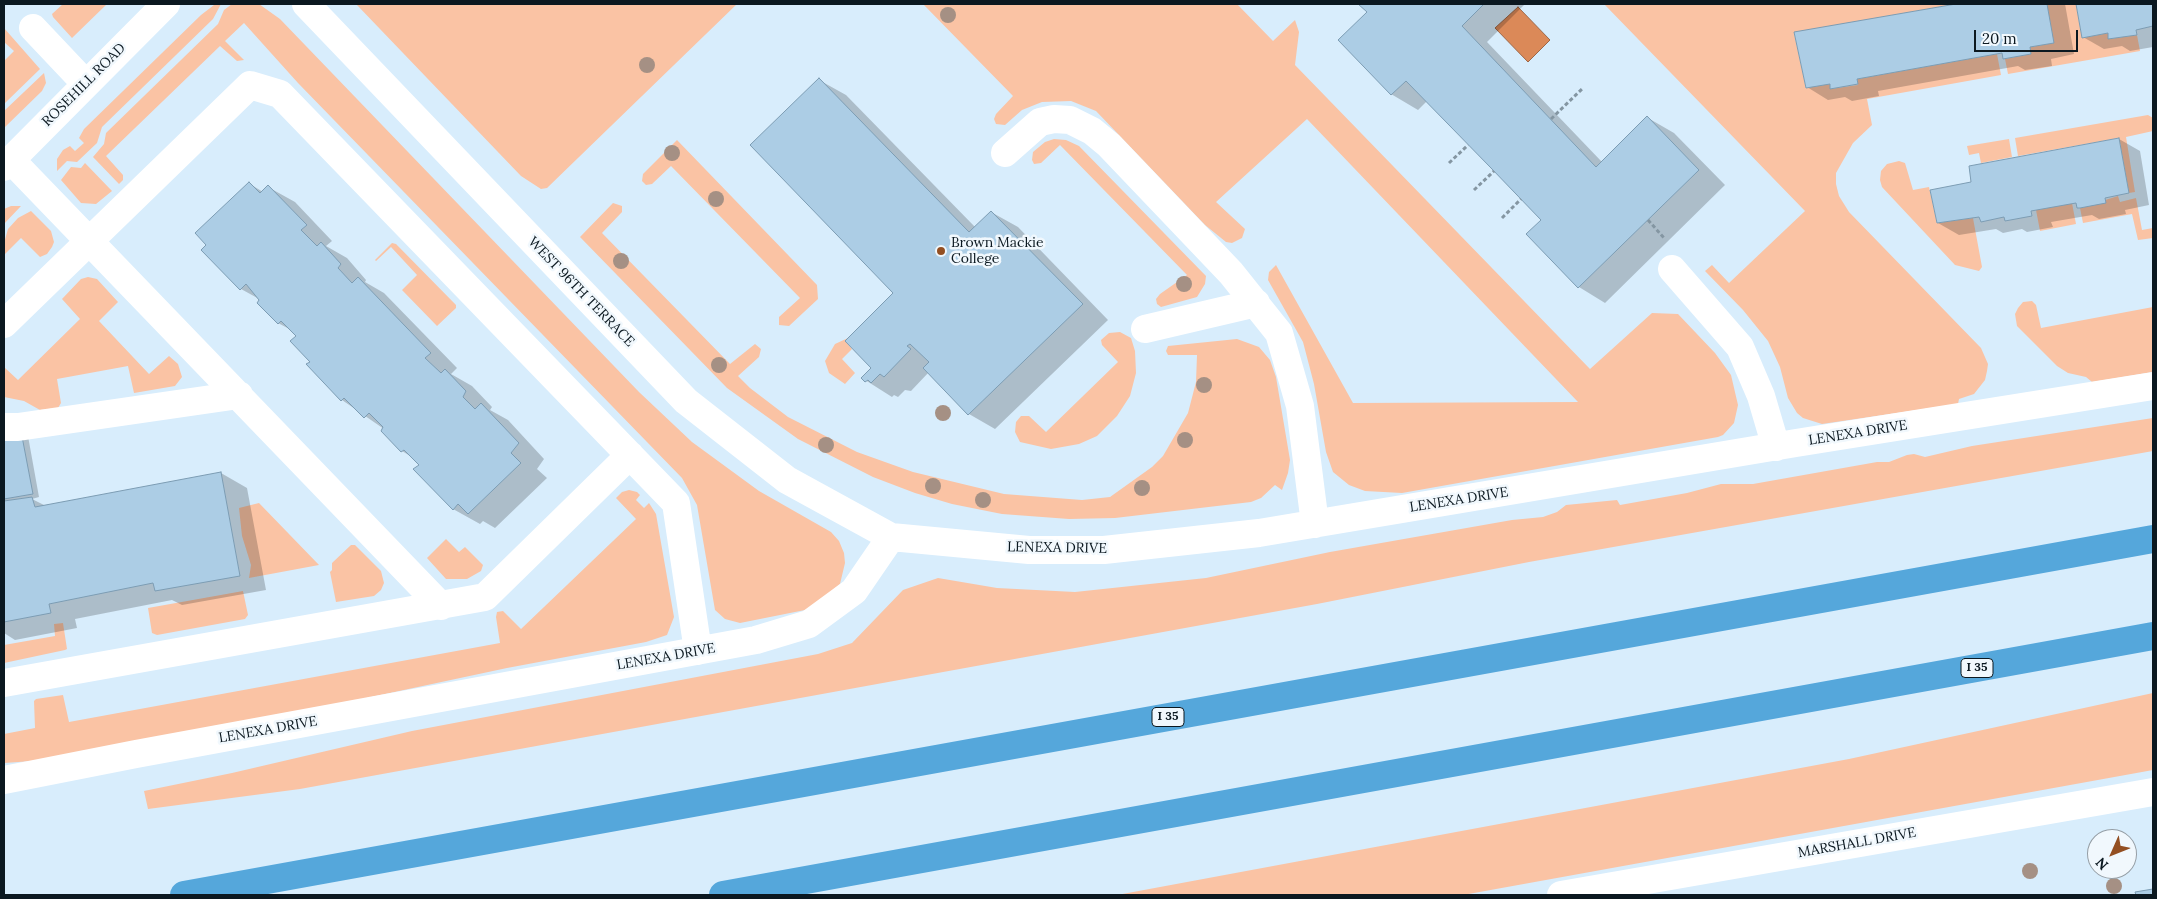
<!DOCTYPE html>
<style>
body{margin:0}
#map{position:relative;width:2157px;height:899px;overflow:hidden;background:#d8edfc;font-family:Lora,serif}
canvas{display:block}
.frame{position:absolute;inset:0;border:5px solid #0b1820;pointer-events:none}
.north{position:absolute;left:2087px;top:829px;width:50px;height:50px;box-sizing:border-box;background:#f1f8fd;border:1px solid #959ea5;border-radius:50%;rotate:226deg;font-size:14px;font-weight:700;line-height:20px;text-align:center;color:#0b1820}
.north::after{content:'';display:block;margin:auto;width:18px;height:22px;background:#934f22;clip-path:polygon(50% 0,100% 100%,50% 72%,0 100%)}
.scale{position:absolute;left:1974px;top:30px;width:104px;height:22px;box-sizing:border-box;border:2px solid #0b1820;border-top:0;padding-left:6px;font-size:15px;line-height:18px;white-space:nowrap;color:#0b1820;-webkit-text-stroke:4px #f1f8fd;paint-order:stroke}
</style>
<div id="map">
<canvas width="2157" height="899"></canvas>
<div class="frame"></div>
<div class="north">N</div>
<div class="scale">20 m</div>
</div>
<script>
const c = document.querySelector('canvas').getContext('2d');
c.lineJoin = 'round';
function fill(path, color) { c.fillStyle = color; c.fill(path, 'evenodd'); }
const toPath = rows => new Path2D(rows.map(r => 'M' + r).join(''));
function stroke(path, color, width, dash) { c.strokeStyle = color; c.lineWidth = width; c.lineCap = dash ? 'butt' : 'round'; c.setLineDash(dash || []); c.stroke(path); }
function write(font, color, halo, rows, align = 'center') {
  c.font = font + ' Lora,serif'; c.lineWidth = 5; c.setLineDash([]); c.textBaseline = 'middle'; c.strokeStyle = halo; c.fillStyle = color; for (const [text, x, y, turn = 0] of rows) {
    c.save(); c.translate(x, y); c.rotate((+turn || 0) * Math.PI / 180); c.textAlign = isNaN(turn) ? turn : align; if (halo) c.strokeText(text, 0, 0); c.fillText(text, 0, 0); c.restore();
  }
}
const green = toPath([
 [63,4,107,4,72,38,53,17,52,14],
 [221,4,213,19,102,127,97,143,77,162,67,161,57,171,57,159,63,150,70,146,75,151,84,143,79,138,84,129,201,15,214,5],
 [232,4,259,4,280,19,639,392,692,442,759,491,831,532,839,541,844,553,845,563,840,584,810,609,740,623,725,619,715,610,697,505,682,478,298,83,244,23,225,41,244,60,237,61,220,46,106,156,123,175,123,180,119,184,93,157,104,144,106,133,218,24,224,10],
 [356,4,737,4,547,188,541,189,521,176],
 [923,4,1237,4,1273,41,1295,20,1299,32,1295,65,1590,369,1652,313,1678,314,1715,353,1731,375,1738,405,1734,423,1723,435,1718,437,1402,493,1365,491,1349,485,1333,472,1326,452,1314,384,1303,342,1268,280,1269,272,1276,265,1353,403,1578,402,1307,119,1216,202,1245,229,1242,238,1232,243,1226,242,1205,225,1096,111,1071,101,1042,102,1022,110,1005,125,996,124,994,119,996,114,1013,96],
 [1604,4,1956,4,1794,33,1806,88,1830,84,1830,89,1858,85,1857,79,1997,54,2001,75,1867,99,1872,125,1853,143,1836,173,1836,184,1839,196,1849,212,1981,348,1988,364,1987,371,1985,380,1974,394,1959,399,1958,404,1822,424,1803,418,1797,413,1788,398,1780,367,1768,341,1743,310,1705,271,1712,265,1729,283,1805,211],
 [2047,4,2076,4,2082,38,2108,33,2108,39,2137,35,2140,51,2008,74,2005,59,2031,54,2030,47,2053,43],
 [4,28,40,69,4,104,4,61,14,51,4,42],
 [44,73,46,83,42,91,4,128,4,111],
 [2148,115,2153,118,2153,131,2126,137,2135,192,2129,193,2119,138,2018,156,2015,138],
 [1054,139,1066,140,1079,146,1206,276,1205,284,1197,297,1161,307,1157,304,1156,299,1160,294,1187,275,1060,145,1041,163,1034,164,1032,160,1033,152,1045,142],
 [2009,139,2012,157,1981,163,1979,153,1969,155,1967,146],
 [677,140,817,285,818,299,789,326,779,325,779,317,800,298,671,166,652,184,646,185,642,181,643,174],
 [1899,161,1905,163,1913,190,1929,187,1937,223,1973,218,1982,267,1979,271,1955,265,1882,187,1880,180,1881,171,1887,164],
 [85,163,112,191,96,204,81,203,61,180,71,167,81,168],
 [2118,196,2120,202,2136,198,2142,230,2153,228,2153,238,2138,240,2132,214,2083,223,2080,208],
 [613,203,622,206,622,212,602,233,730,364,755,344,761,349,759,357,738,376,750,388,788,417,857,452,913,472,1004,494,1082,500,1110,497,1152,467,1163,456,1188,413,1196,382,1197,355,1168,355,1166,351,1168,346,1237,339,1259,347,1270,360,1276,377,1290,460,1288,473,1282,490,1275,485,1261,498,1251,502,1115,518,1069,519,1002,514,952,504,915,493,873,477,798,439,727,388,580,237],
 [2072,203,2076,224,2040,231,2036,210],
 [11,206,21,206,4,224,4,209],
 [31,211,51,231,54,242,52,247,47,254,40,257,21,238,4,255,4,243,8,229,18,218],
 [392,243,396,244,456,305,456,308,437,326,402,290,417,275,391,247,376,261,375,260],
 [88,277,97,279,118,302,99,321,149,374,169,356,178,364,182,377,175,386,134,393,128,366,57,379,61,403,58,408,40,410,24,401,4,397,4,367,18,380,80,319,62,299,81,279],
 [2032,301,2036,305,2041,328,2153,307,2153,372,2092,382,2086,377,2068,373,2057,366,2017,326,2015,314,2018,308,2023,302],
 [1120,332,1131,338,1135,351,1136,373,1130,396,1117,416,1097,436,1079,444,1051,449,1020,442,1015,432,1016,422,1021,416,1029,416,1046,432,1118,362,1102,345,1101,340,1109,333],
 [848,338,845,341,852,349,842,359,855,373,845,384,829,373,825,361,835,344],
 [2153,418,2153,451,1529,562,1317,604,300,789,148,809,144,791,232,773,412,731,818,654,852,643,903,590,938,578,997,588,1075,592,1206,578,1330,552,1512,520,1543,517,1557,512,1566,505,1617,500,1620,505,1687,493,1721,484,1753,484,1877,462,1889,462,1907,455,1914,454,1925,457,1972,446],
 [629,490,637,492,640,495,636,500,644,508,649,503,656,514,674,617,667,635,646,642,507,668,90,757,4,763,4,734,35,728,34,701,36,699,63,695,69,722,500,643,496,617,497,612,503,611,521,629,636,519,616,498,622,492],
 [259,503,319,565,249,578,251,565,242,536,239,508],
 [446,539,459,552,465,547,483,565,481,571,467,579,446,579,427,558],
 [351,545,355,545,381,571,384,583,381,590,374,596,336,602,330,572,332,570,332,563],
 [243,591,248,615,245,619,157,635,152,633,148,608],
 [63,623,67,649,65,650,4,663,4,645,55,636,54,624],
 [2153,693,2153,770,1463,895,1117,895,1849,759]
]);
const water = toPath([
 [1518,7,1550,40,1528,62,1495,28,1518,7]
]);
const shadow = toPath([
 [1360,4,1525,4,1487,42,1602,162,1648,118,1674,133,1725,185,1605,303,1579,287,1528,234,1543,220,1427,101,1418,110,1391,94,1368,13],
 [1963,4,2065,4,2074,54,2051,59,2052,66,2025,70,2018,66,1878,91,1879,96,1852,101,1845,97,1828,100,1807,87,1796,33],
 [2078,4,2153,4,2153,47,2130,51,2122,46,2104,49,2083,37],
 [819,80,846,95,975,227,991,212,1018,227,1108,320,995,429,969,414,929,372,911,391,905,390,898,397,894,395,892,397,862,378,872,368,895,293],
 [2119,139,2140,151,2149,205,2125,210,2126,214,2099,219,2092,215,2051,222,2053,227,2027,232,2022,229,2003,233,1996,229,1959,235,1938,223,1972,183],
 [250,184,263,192,268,187,295,202,332,241,326,246,347,258,366,280,365,282,384,293,457,368,451,374,472,386,492,407,490,410,508,420,544,459,537,469,547,478,495,528,483,521,480,524,453,509,415,459,402,451,382,431,384,429,342,400,312,362,293,331,278,323,261,300,241,289],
 [4,435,28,436,39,497,32,499,46,506,221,473,247,488,266,590,182,605,172,600,75,619,77,628,15,640,4,633]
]);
const building = toPath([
 [1358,4,1484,4,1462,26,1596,167,1647,116,1699,170,1578,288,1526,234,1541,220,1491,168,1406,81,1391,95,1338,40,1367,12,1358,4],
 [1956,4,2047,4,2054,43,2030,47,2031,54,2003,59,2002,53,1857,79,1858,84,1830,89,1830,84,1806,88,1794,32,1956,4],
 [2076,4,2153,4,2153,26,2136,30,2137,35,2108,39,2108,33,2082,38,2076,4],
 [819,78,969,232,991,211,1083,304,968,415,923,368,929,362,910,344,907,346,911,349,884,377,880,374,871,383,868,380,865,382,861,378,871,368,845,341,893,293,750,145,819,78],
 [2119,138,2129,193,2105,198,2106,203,2080,208,2077,208,2076,203,2031,211,2032,216,2005,221,2004,217,1981,222,1979,217,1937,223,1930,190,1971,182,1969,166,2119,138],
 [249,182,260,193,268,185,307,225,301,230,317,246,321,242,341,264,338,268,352,283,358,277,431,353,425,358,441,373,445,369,466,391,463,397,475,409,481,403,519,443,511,453,521,463,468,514,458,504,453,510,413,469,419,465,404,450,401,452,381,431,383,427,369,413,364,418,344,398,341,401,306,364,310,362,290,341,296,336,281,321,278,324,257,303,259,300,246,284,240,290,201,250,206,245,195,233,249,182],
 [21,431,33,494,4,499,4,434,21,431],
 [221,472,240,576,155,591,153,583,49,604,51,613,4,622,4,501,32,497,35,507,221,472],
 [2153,889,2153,895,2136,895,2135,892,2153,889]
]);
const path = toPath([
 [1551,119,1583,88],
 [1449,163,1468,145],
 [1474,190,1494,171],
 [1502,218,1521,199],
 [1648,220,1664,238]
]);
const minor = toPath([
 [306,4,686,401,787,480,891,537,1029,550,1104,550,1259,533,1796,443,2153,386],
 [33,28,85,83],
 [1005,153,1040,122,1054,119,1070,120,1092,131,1109,145,1231,273,1279,333,1300,406,1315,524],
 [11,160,441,606],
 [4,167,166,4],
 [1672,269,1740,347,1761,396,1776,447],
 [4,324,250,85,280,94,676,503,698,651],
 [1145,329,1256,303],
 [4,427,18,427,239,395],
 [4,683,485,597,630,455],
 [4,780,136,754,756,640,809,624,854,591,891,537],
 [1561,895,2153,792]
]);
const highway = toPath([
 [184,895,2153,539],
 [723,895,2153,636]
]);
const trees = [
 [948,15],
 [647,65],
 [672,153],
 [716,199],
 [621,261],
 [1184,284],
 [719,365],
 [1204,385],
 [943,413],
 [1185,440],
 [826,445],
 [933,486],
 [1142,488],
 [983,500],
 [2030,871],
 [2114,886]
];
const markers = [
 [941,251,5,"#934f22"]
];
const shields = [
 [1977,668,32],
 [1168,717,32]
];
const shieldNames = [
 ["I 35",1977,668],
 ["I 35",1168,717]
];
const streetNames = [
 ["ROSEHILL ROAD",84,85,-45],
 ["WEST 96TH TERRACE",581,292,46],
 ["LENEXA DRIVE",1858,433,-9],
 ["LENEXA DRIVE",1459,500,-9],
 ["LENEXA DRIVE",1057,548,1],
 ["LENEXA DRIVE",666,657,-10],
 ["LENEXA DRIVE",268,730,-10],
 ["MARSHALL DRIVE",1857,843,-10]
];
const poiNames = [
 ["Brown Mackie",951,243],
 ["College",951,259]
];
fill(green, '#fac3a4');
fill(water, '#db8958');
stroke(water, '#9d6747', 1);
fill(shadow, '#0003');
fill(building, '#accde5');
stroke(building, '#7c9cb3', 1);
stroke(path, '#8496a2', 3, [4, 2.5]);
stroke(minor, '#fff', 28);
stroke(highway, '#55a7db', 28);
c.fillStyle = '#a59084';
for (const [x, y] of trees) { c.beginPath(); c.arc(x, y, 8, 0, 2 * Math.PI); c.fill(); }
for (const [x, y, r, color] of markers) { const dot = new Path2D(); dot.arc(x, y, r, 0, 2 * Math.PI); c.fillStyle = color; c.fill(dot); stroke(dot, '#f1f8fd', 2); }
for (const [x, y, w] of shields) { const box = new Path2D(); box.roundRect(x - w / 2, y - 9.5, w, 19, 4); c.fillStyle = '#f1f8fd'; c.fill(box); stroke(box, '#0b1820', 1); }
write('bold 12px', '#0b1820', null, shieldNames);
write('14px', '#0b1820', '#f1f8fd', streetNames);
write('14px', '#0b1820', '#f1f8fd', poiNames, 'left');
</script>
